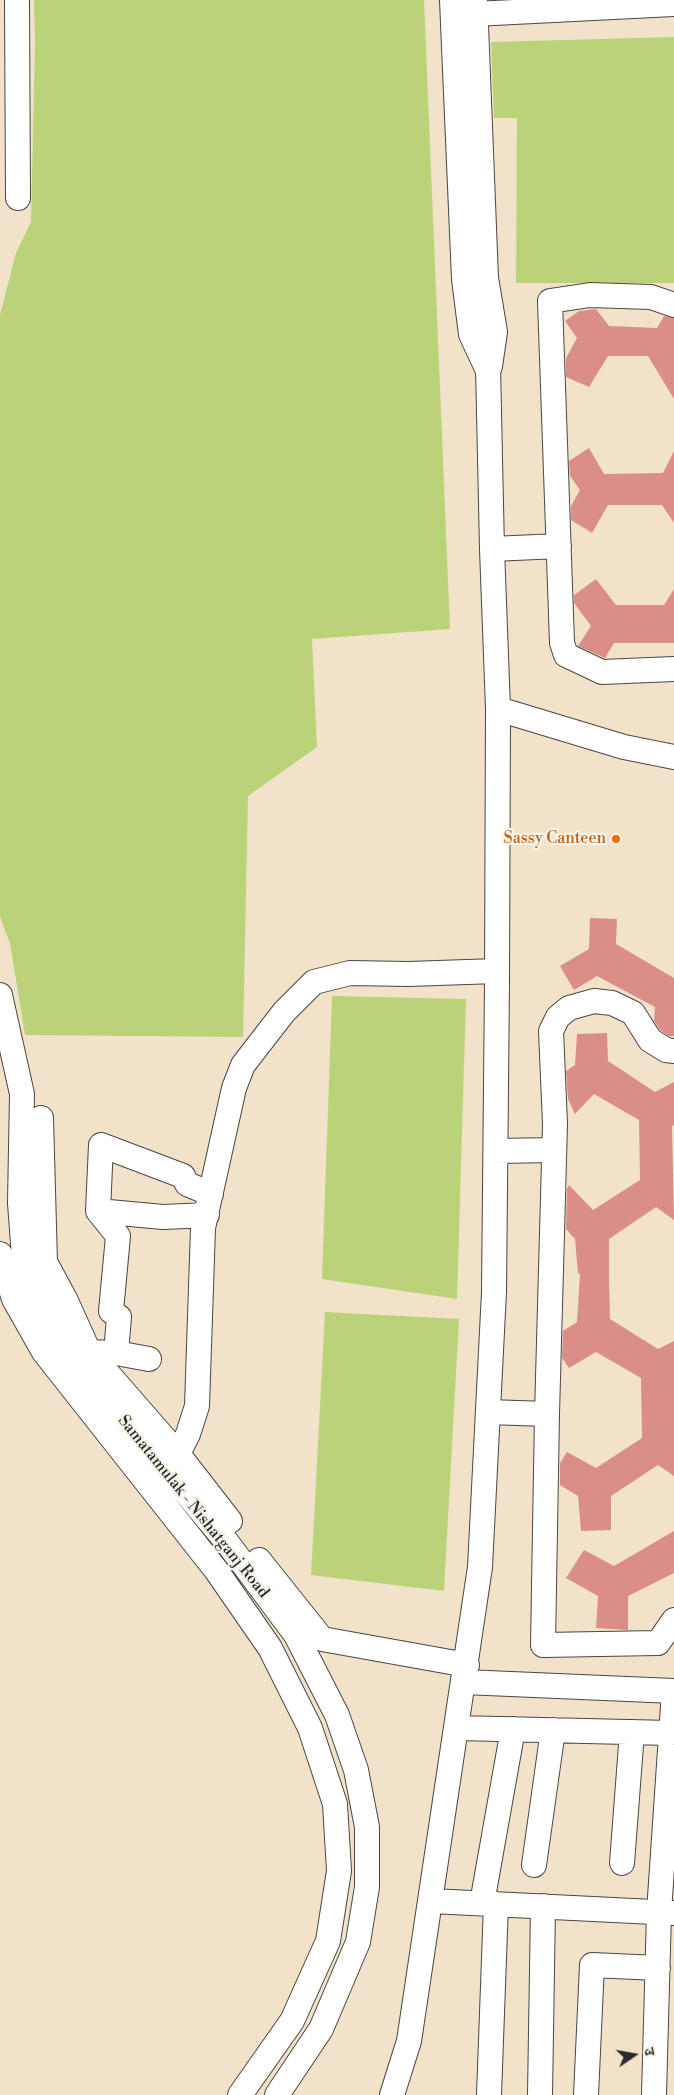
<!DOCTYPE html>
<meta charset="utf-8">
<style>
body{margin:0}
#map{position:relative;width:674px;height:2095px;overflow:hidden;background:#f3e2ca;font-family:"Libre Bodoni","Noto Serif Devanagari",serif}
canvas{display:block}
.north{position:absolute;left:609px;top:2030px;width:50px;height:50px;-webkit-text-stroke:4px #f7f3e8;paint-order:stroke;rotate:78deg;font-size:14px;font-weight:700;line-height:20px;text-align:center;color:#2b2b2b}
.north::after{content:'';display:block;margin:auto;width:18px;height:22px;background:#2b2b2b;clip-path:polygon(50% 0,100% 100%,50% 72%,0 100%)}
</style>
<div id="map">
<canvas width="674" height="2095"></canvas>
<div class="north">उ</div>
</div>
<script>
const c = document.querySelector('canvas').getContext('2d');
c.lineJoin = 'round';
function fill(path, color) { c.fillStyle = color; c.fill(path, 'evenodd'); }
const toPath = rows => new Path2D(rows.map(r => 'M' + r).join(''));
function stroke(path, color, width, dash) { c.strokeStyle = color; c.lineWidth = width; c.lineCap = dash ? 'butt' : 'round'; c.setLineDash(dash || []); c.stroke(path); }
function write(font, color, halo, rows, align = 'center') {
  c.font = font + ' "Libre Bodoni",serif'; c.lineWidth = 4.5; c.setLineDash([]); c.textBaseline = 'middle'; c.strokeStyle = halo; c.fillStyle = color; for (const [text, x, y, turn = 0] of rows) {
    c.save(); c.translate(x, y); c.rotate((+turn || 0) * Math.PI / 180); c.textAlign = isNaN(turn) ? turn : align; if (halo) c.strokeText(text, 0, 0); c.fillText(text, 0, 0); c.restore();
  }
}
const green = toPath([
 [34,0,424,0,450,629,312,639,317,747,248,796,243,1037,25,1035,10,943,0,917,0,315,16,253,31,222,35,41],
 [674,37,674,283,516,283,517,118,494,118,491,42],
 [332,996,466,999,457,1299,322,1279],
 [325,1312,459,1319,444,1591,311,1575]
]);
const building = toPath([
 [596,309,609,326,657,328,664,316,674,318,674,399,648,356,608,356,589,387,566,377,566,358,577,338,565,321,579,311],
 [589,448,604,474,663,473,674,451,674,523,662,505,608,505,592,533,571,520,571,506,580,490,570,476,569,461],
 [596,579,616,605,664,605,674,589,674,643,614,643,605,658,578,646,591,626,574,603,574,595],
 [590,918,617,919,616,944,674,978,674,1036,669,1036,660,1030,654,1021,655,1007,597,976,574,990,560,966,589,949],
 [607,1033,608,1061,655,1092,674,1082,674,1125,672,1126,674,1220,656,1207,609,1239,609,1279,610,1319,658,1349,674,1341,674,1476,658,1465,611,1496,611,1530,581,1531,578,1496,560,1485,560,1463,567,1452,596,1468,642,1438,641,1378,596,1352,569,1368,562,1358,563,1331,577,1322,580,1273,578,1274,575,1239,566,1229,567,1189,569,1185,593,1210,640,1180,639,1120,594,1094,575,1114,568,1099,566,1071,575,1065,577,1034],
 [674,1531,674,1573,628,1596,628,1630,596,1628,598,1596,566,1578,584,1550,614,1566]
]);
const minor = toPath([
 [17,0,18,198],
 [474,14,674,4],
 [674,305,651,297,590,295,550,301,562,643,566,655,602,672,674,669],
 [492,549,559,546],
 [498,709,624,747,674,757],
 [0,995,22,1094,20,1203,24,1257,36,1290,58,1332,106,1402,162,1464,226,1541,296,1635,337,1715,356,1770,367,1827,367,1887,358,1942,321,2029,277,2095],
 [41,1118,45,1262,66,1301,89,1352,178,1454,230,1521],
 [496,1151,554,1150],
 [98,1211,163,1217,207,1215],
 [0,1254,14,1299,44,1352,216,1570,270,1648,310,1728,335,1804,339,1871,328,1941,292,2021,240,2095],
 [89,1352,116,1353,119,1317,111,1311,118,1236,98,1211,101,1145,183,1176,187,1184,211,1194],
 [116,1353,149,1359],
 [488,1412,547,1414,543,1645,658,1643,674,1620],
 [547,1414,555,1124,551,1031,558,1017,569,1008,594,1001,612,1003,633,1013,650,1040,666,1050,674,1051],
 [178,1454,188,1434,197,1406,203,1228,234,1088,243,1065,284,1012,314,982,350,973,408,974,497,971],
 [259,1560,322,1639,467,1665],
 [464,1682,674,1691],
 [457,1728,671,1733],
 [622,1863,632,1732],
 [534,1865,553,1730],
 [431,1901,674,1913],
 [482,1903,513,1729],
 [392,2095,409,2041,480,1567,494,1292,497,982,498,709,492,549,488,366],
 [489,2095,496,1904],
 [540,2095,543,1906],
 [586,2095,592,1965,658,1968],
 [654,2095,659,1912,674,1691]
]);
const major = toPath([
 [454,0,466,279,473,334,488,366,493,332,484,278,473,0]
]);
const markers = [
 [616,839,5,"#e8710a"]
];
const foodNames = [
 ["Sassy Canteen",606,839]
];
const streetNames = [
 ["Samatamulak - Nishatganj Road",193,1507,51]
];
fill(green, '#bad379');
fill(building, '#da8e87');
stroke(minor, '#494643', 26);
stroke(major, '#494643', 30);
stroke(minor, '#fff', 24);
stroke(major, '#fff', 28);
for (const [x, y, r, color] of markers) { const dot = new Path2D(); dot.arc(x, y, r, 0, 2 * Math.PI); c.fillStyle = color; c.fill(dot); stroke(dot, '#f7f3e8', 2); }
write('16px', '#c56008', '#f7f3e8', foodNames, 'right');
write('16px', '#2b2b2b', '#f7f3e8', streetNames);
</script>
